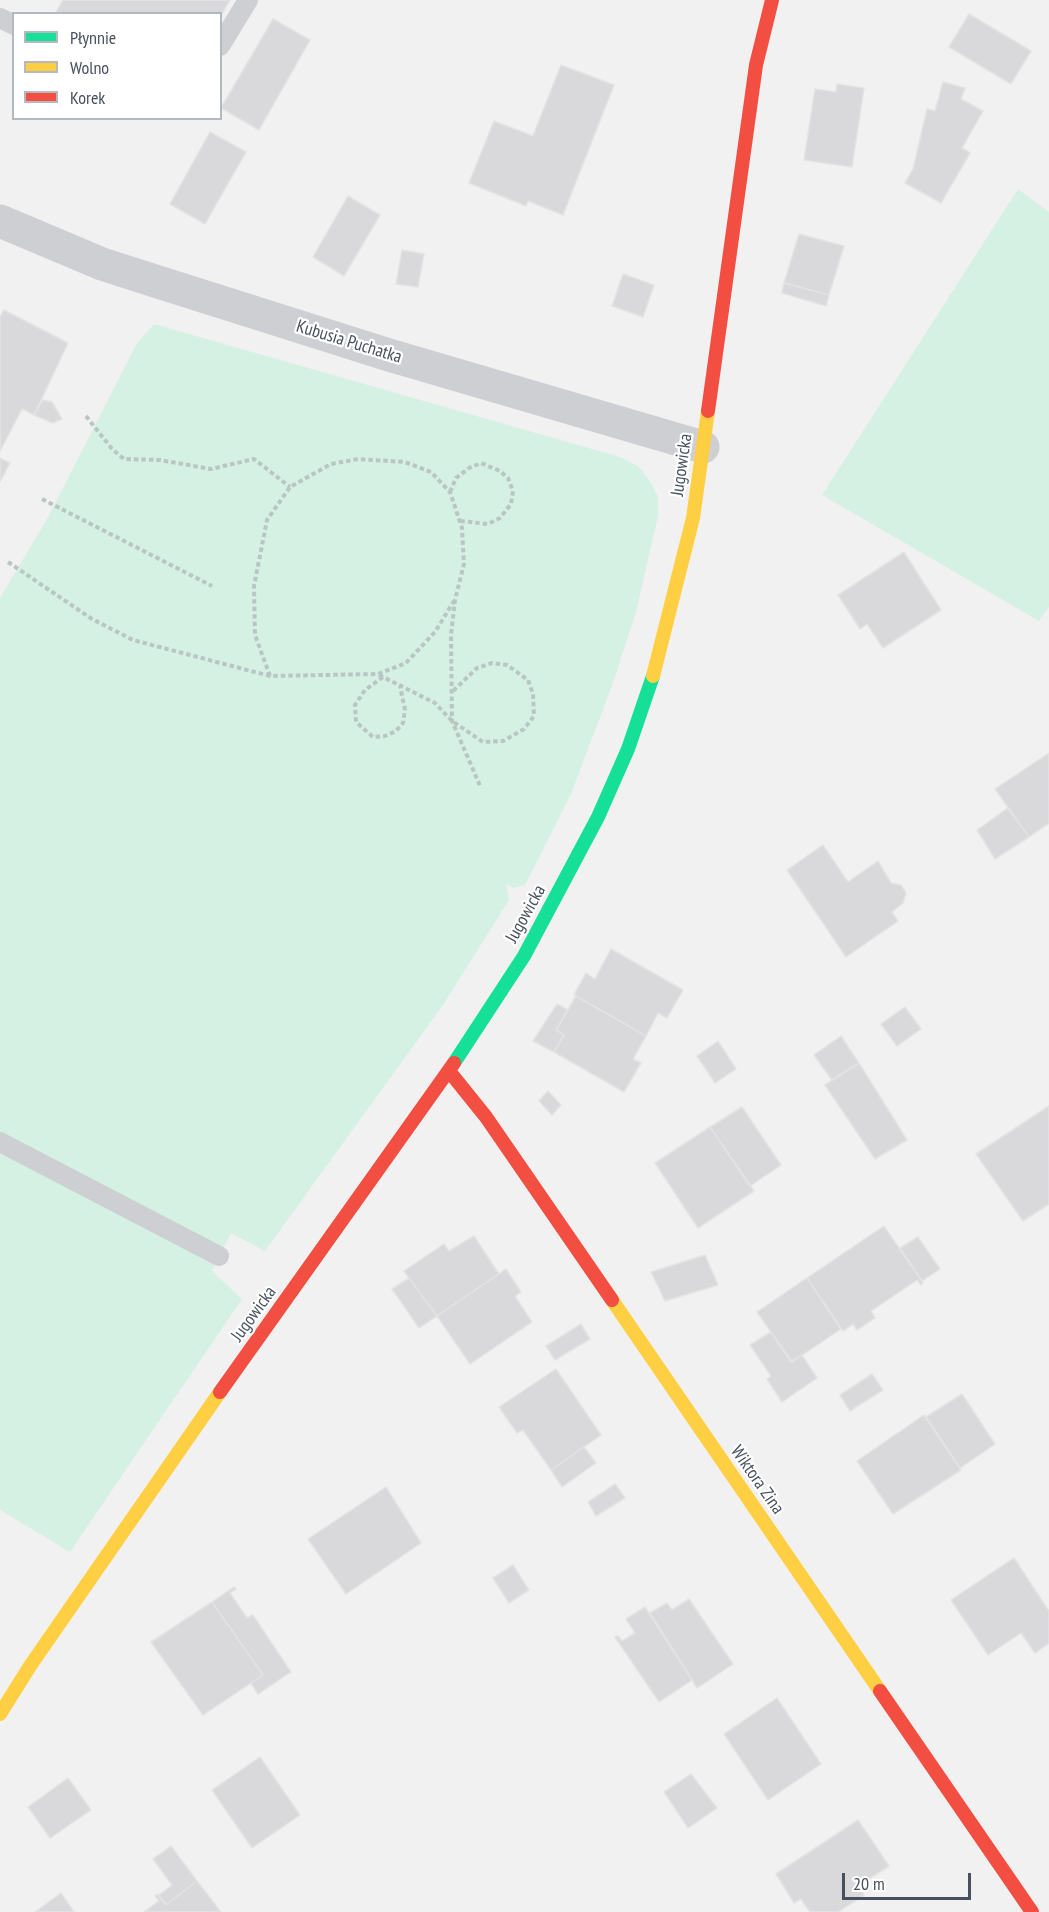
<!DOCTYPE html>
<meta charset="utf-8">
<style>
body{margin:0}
#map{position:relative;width:1049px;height:1912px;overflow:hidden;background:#f2f1f1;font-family:"PT Sans Narrow",sans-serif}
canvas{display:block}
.legend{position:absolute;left:12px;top:12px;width:210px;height:108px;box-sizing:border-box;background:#fff;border:2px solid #b5b9bf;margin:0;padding:8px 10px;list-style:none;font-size:18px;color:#47515e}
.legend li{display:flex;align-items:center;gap:12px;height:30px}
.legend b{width:30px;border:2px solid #b5b9bf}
.scale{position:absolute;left:842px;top:1873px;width:129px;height:27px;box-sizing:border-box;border:3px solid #47515e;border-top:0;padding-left:8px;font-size:18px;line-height:21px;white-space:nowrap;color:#47515e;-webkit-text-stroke:4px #fff;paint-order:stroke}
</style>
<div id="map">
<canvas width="1049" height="1912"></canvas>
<ul class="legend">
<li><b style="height:8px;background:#16e098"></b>Płynnie</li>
<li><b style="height:8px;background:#ffcf43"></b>Wolno</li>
<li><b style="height:8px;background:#f24e42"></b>Korek</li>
</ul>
<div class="scale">20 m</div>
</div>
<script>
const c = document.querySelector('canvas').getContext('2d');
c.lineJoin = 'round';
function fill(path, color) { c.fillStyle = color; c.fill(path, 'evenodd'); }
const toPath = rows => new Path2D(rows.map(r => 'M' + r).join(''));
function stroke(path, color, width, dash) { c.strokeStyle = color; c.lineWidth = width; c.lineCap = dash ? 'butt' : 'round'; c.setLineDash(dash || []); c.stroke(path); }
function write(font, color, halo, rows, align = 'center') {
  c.font = font + ' "PT Sans Narrow",sans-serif'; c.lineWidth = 4.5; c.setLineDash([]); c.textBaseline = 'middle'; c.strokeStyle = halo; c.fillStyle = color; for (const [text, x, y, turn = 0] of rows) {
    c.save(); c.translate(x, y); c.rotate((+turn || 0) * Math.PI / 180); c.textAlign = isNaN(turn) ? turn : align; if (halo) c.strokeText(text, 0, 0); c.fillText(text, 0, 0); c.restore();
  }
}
const green = toPath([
 [1018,189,1049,212,1049,607,1039,621,822,495],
 [154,324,620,457,638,466,650,481,658,497,658,516,636,612,613,683,571,794,525,885,513,888,506,884,509,900,443,1005,265,1251,231,1233,212,1271,242,1299,70,1552,0,1510,0,598,47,519,137,343]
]);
const building = toPath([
 [63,0,230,0,220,17,220,14,55,14,63,0],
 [969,14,1031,51,1011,84,949,47,969,14],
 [273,19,310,40,259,130,221,108,273,19],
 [561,65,614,85,563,215,528,201,526,206,469,183,494,121,533,136,561,65],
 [943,82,965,88,961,99,983,111,962,148,970,153,941,203,905,183,913,169,927,109,935,111,943,82],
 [837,84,864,88,852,167,804,160,815,89,836,92,837,84],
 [210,132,246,152,205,224,170,204,210,132],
 [348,196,380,215,344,276,313,257,348,196],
 [799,234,844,246,829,295,784,283,799,234],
 [402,250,424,254,418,287,396,284,402,250],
 [623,274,654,285,643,317,612,306,623,274],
 [784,283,829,295,826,306,782,293,784,283],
 [4,310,68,343,34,415,22,409,0,451,0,317,4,310],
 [43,400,52,402,62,419,53,423,34,415,43,400],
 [0,458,10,463,0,482,0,458],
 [904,552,941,610,883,648,867,624,860,629,838,595,904,552],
 [1049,753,1049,823,1029,837,995,789,1049,753],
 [1008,808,1029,837,995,859,977,830,1008,808],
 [823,845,848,882,878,861,891,883,901,885,906,893,903,903,892,912,898,921,846,957,787,870,823,845],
 [611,949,683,990,667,1018,658,1013,646,1036,574,995,586,973,595,979,611,949],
 [576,996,646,1036,633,1059,641,1063,624,1092,554,1052,564,1035,556,1030,576,996],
 [557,1004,568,1010,556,1030,564,1035,554,1052,533,1041,557,1004],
 [905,1007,921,1029,897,1046,881,1024,905,1007],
 [841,1036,859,1063,832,1080,814,1055,841,1036],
 [718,1041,736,1069,715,1083,697,1056,718,1041],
 [859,1063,907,1140,875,1159,825,1085,859,1063],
 [548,1091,561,1105,552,1115,539,1101,548,1091],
 [1049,1106,1049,1204,1023,1221,976,1154,1049,1106],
 [742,1107,781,1165,750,1186,710,1127,742,1107],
 [710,1127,754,1191,698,1228,655,1163,710,1127],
 [884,1226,923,1283,921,1285,917,1280,871,1311,875,1318,857,1330,853,1324,843,1331,807,1278,884,1226],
 [474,1236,499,1274,437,1316,404,1271,444,1244,449,1251,474,1236],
 [918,1237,940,1269,922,1281,900,1248,918,1237],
 [705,1255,718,1285,665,1301,651,1272,705,1255],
 [506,1269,521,1292,515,1296,532,1322,470,1364,437,1316,506,1269],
 [409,1278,437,1316,419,1328,392,1289,409,1278],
 [807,1278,841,1329,792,1362,757,1312,807,1278],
 [581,1324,590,1339,555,1360,546,1346,581,1324],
 [771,1332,791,1362,802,1355,817,1378,782,1402,767,1379,771,1376,750,1345,771,1332],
 [556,1369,601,1435,551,1470,523,1430,517,1433,499,1407,556,1369],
 [872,1374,883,1390,850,1411,840,1395,872,1374],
 [962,1394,995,1444,960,1468,926,1417,962,1394],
 [924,1415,961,1470,893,1514,857,1461,924,1415],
 [584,1447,596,1463,562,1487,551,1470,584,1447],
 [615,1484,625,1498,596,1516,588,1502,615,1484],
 [386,1487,421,1543,346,1594,308,1539,386,1487],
 [1014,1558,1049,1611,1049,1643,1035,1653,1021,1633,988,1655,951,1600,1014,1558],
 [513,1565,529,1590,509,1603,493,1578,513,1565],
 [234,1587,236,1589,230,1593,247,1618,253,1615,291,1672,258,1694,251,1683,263,1675,212,1602,234,1587],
 [689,1599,733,1664,697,1688,650,1613,667,1603,672,1610,689,1599],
 [212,1602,263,1675,203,1715,151,1642,212,1602],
 [645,1607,692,1680,659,1702,615,1637,618,1636,622,1641,635,1633,626,1619,645,1607],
 [777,1698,821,1764,768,1800,724,1734,777,1698],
 [260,1757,300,1815,252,1848,212,1790,260,1757],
 [691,1774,717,1808,688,1828,664,1792,691,1774],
 [68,1778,91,1810,50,1838,28,1807,68,1778],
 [858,1820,889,1866,858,1886,864,1895,838,1912,810,1912,801,1899,794,1903,776,1874,858,1820],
 [171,1846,197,1881,166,1905,159,1895,172,1885,153,1859,171,1846],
 [197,1881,221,1912,144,1912,159,1901,155,1896,157,1894,166,1905,197,1881],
 [61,1893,74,1912,35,1912,61,1893]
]);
const path = toPath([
 [86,416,112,449,124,459,160,460,211,469,254,459,290,487],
 [450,492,456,478,469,468,481,463,500,471,508,478,513,491,511,504,500,518,488,524,460,521],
 [42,499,212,586],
 [8,562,92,619,133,640,270,676,378,674,406,663,435,632,454,601],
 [379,675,435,703,452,721,483,742,503,741,524,729,534,716,533,694,528,680,507,665,492,663,477,668,453,691],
 [270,676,255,635,254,586,267,520,290,487,331,464,358,459,405,462,431,472,450,492,462,528,464,564,455,600,451,635,452,721,481,788],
 [383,677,365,690,355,705,356,722,373,737,385,736,396,731,403,723,405,710,400,686]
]);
const lane = toPath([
 [0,18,14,25],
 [220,46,248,0],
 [0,1142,219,1256]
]);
const street = toPath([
 [0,221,102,264,155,281,389,355,703,447]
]);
const fast = toPath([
 [454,1063,524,956,598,817,628,749,653,676]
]);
const slow = toPath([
 [653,676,693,518,708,411],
 [612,1300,880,1691],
 [0,1714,30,1666,220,1392]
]);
const jam = toPath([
 [708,411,756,65,772,0],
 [449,1071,486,1117,612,1300],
 [220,1392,454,1063],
 [880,1691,1032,1912]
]);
const streetNames = [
 ["Kubusia Puchatka",349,342,17],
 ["Jugowicka",682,465,-82],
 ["Jugowicka",526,914,-61],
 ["Jugowicka",254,1314,-54],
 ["Wiktora Zina",757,1480,55]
];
fill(green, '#d5f1e3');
fill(building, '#d9d9db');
stroke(building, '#e3e3e4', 1.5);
stroke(path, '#bac6c3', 4, [4.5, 3]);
stroke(lane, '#cdcfd2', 20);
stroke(street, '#cdcfd2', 33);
stroke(fast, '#16e098', 14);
stroke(slow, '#ffcf43', 14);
stroke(jam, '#f24e42', 14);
write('18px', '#47515e', '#fff', streetNames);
</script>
